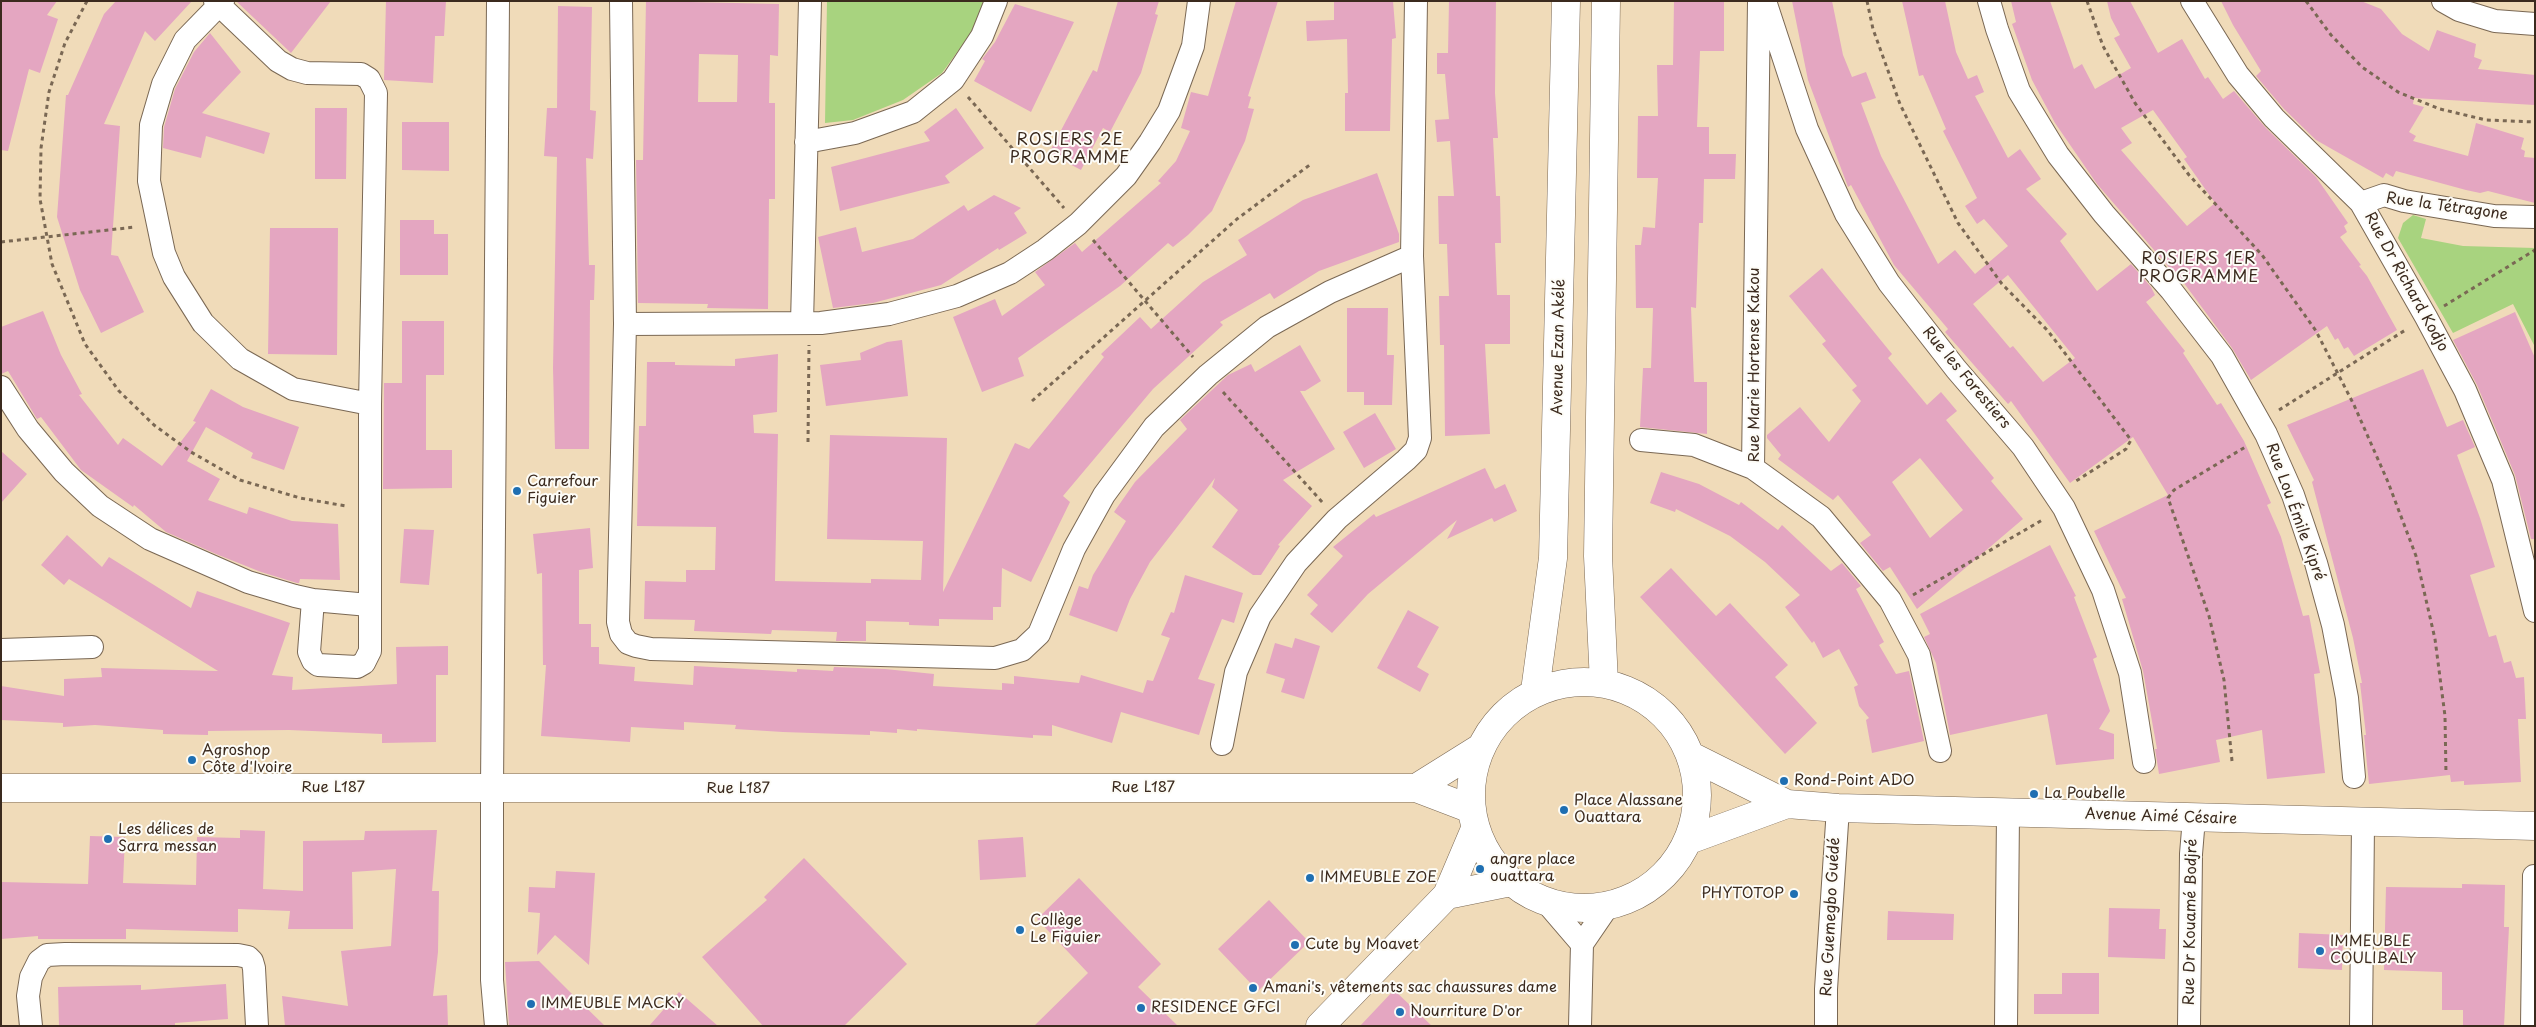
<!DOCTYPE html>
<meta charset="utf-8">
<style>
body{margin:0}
#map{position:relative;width:2536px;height:1027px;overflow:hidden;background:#f0dbb9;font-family:"Playpen Sans",sans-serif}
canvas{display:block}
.frame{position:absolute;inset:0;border:2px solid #3b2a1e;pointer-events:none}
</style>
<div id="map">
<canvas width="2536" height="1027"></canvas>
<div class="frame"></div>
</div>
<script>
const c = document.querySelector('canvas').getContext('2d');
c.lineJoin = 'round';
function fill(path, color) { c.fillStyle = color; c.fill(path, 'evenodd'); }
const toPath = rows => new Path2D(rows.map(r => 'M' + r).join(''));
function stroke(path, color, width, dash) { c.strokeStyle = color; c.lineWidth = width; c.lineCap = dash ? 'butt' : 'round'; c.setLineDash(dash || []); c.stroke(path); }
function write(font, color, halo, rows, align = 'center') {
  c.font = font + ' "Playpen Sans",sans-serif'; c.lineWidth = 4; c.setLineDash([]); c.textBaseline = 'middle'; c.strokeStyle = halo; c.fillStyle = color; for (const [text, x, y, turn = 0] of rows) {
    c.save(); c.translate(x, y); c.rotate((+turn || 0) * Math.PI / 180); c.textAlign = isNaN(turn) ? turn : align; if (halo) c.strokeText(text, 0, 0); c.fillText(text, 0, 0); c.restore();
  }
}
const green = toPath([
 [827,1,985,1,971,33,942,73,903,100,853,120,825,123],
 [2413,215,2426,219,2421,238,2463,246,2535,248,2535,347,2513,304,2453,333,2398,238,2403,223]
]);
const building = toPath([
 [1,1,57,1,47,15,58,19,40,73,29,69,8,151,1,150],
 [116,1,192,1,155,41,145,31,104,124,120,126,111,255,118,256,144,312,101,333,80,290,57,217,66,95,68,95,104,14],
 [236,1,331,1,291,53],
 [386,1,446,1,444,36,435,36,433,83,384,80],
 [646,1,779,4,778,56,770,55,769,103,775,103,775,199,769,199,768,309,707,308,708,304,638,303,636,160,643,160],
 [699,54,738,55,737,102,698,102],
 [1118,1,1159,1,1155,14,1158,15,1141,73,1110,132,1103,128,1081,170,1049,153,1093,70,1097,72],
 [1236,1,1278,1,1248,96,1251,97,1248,108,1254,109,1245,141,1212,211,1188,235,1173,247,1168,243,1120,286,1018,358,1024,376,982,392,953,317,995,299,1002,316,1045,285,1035,272,1075,243,1082,252,1161,183,1158,181,1176,161,1190,131,1181,128,1191,92,1208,96],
 [1334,1,1393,1,1396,38,1392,39,1390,131,1345,131,1345,93,1348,93,1347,39,1307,41,1306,21,1334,20],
 [1449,1,1496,1,1495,93,1498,138,1493,138,1496,196,1500,196,1501,243,1495,243,1497,295,1510,295,1510,344,1485,344,1490,434,1445,436,1444,345,1440,345,1439,296,1449,296,1447,244,1439,244,1438,196,1454,196,1450,141,1437,142,1435,120,1449,119,1445,74,1437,74,1437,53,1448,53],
 [1674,1,1724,1,1724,51,1700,51,1697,127,1709,127,1709,154,1736,154,1735,179,1704,179,1703,223,1699,223,1696,308,1691,307,1694,382,1707,382,1707,434,1640,427,1643,368,1651,368,1653,308,1636,308,1635,245,1641,245,1643,227,1655,228,1658,178,1637,178,1638,116,1658,116,1657,65,1673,65],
 [1792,1,1832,1,1843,55,1852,77,1866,72,1876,98,1861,103,1881,156,1938,264,1955,250,1975,274,2008,246,1984,219,1977,224,1965,206,1977,198,1943,131,1946,129,1923,75,1919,76,1902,1,1945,1,1956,52,1968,79,1977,75,1984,92,1975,96,2008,158,2020,149,2041,179,2026,189,2067,234,2060,241,2097,291,2131,264,2151,287,2155,295,2146,302,2185,351,2183,353,2217,405,2221,403,2244,441,2271,503,2267,505,2281,537,2303,616,2309,615,2320,673,2314,674,2325,773,2267,779,2262,730,2216,740,2220,762,2159,774,2155,749,2157,749,2143,671,2122,599,2126,598,2094,531,2168,495,2133,437,2070,483,2011,401,2008,404,1945,332,1948,329,1894,265,1851,185,1848,187,1808,80],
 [2008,275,2075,358,2043,382,2013,346,2010,348,1973,304],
 [2011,1,2050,1,2074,69,2082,64,2095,89,2131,68,2114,38,2120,35,2111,18,2107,1,2130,1,2158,53,2182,39,2205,79,2208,77,2223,99,2234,91,2265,127,2316,177,2348,223,2344,226,2347,232,2340,237,2361,265,2359,266,2367,276,2397,330,2354,356,2348,347,2344,349,2338,338,2335,340,2327,326,2251,380,2232,348,2175,271,2173,272,2097,184,2055,123,2032,80,2012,24,2016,22],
 [2153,110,2187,157,2184,159,2215,203,2187,226,2121,150,2132,143,2121,128],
 [2221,1,2361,1,2381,9,2402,34,2429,51,2437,30,2476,44,2474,57,2482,60,2478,69,2535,75,2535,105,2414,98,2413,104,2424,107,2409,132,2416,136,2413,141,2468,156,2476,123,2524,138,2521,149,2525,151,2524,157,2535,158,2535,203,2488,191,2480,193,2466,190,2396,171,2393,177,2386,173,2383,178,2316,140,2284,109,2256,76,2261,71,2233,25],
 [1015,4,1074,22,1031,112,974,81,985,61,982,59,995,42],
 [558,6,592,7,590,110,596,111,593,159,586,158,589,265,595,265,594,300,590,300,589,449,555,449,553,368,557,157,544,156,547,108,557,108],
 [210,33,241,72,202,113,270,133,264,154,206,136,201,158,163,148,164,127,175,89,194,52],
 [315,108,347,108,346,179,315,179],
 [956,108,984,148,945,176,950,183,840,211,831,167,930,141,924,132],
 [402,122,449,122,449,171,402,170],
 [1377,173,1399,234,1399,242,1319,271,1274,299,1270,293,1220,322,1223,325,1153,389,1063,496,1070,502,1031,582,1002,568,1001,607,993,607,993,620,939,619,939,626,909,625,909,622,866,621,866,641,836,641,837,632,772,630,771,634,694,631,695,620,644,619,645,581,686,582,686,570,715,570,716,527,637,526,639,426,646,426,647,362,675,362,675,365,735,366,735,359,778,354,777,412,753,415,754,433,778,434,775,581,871,583,871,579,921,580,923,541,827,539,830,435,947,438,943,592,1015,443,1029,449,1104,357,1101,354,1140,317,1151,329,1203,282,1247,255,1238,240,1303,200],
 [994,195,1021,208,1014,213,1027,233,999,250,998,248,941,285,873,303,833,308,818,237,856,227,862,252,913,239,964,205,968,211],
 [400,220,434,220,434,234,448,234,448,275,400,275],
 [270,228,338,228,337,355,268,354],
 [1822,268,1892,354,1888,358,1927,405,1941,392,1957,411,1946,420,1994,478,1991,481,2023,519,1917,609,1890,567,1883,571,1860,543,1871,535,1838,495,1833,500,1778,459,1781,455,1767,438,1767,435,1800,407,1829,442,1861,401,1852,390,1857,386,1822,344,1826,341,1789,296],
 [1920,458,1963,510,1930,538,1892,482],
 [1347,308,1388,308,1387,355,1394,355,1392,405,1364,405,1364,392,1347,392],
 [43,311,61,355,82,394,79,395,118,445,123,438,162,466,196,422,193,421,211,389,243,407,299,427,284,470,251,458,253,453,206,427,187,461,220,479,208,500,247,514,249,507,292,521,338,524,340,580,300,579,299,583,297,583,261,572,216,554,166,532,134,505,133,507,81,470,41,417,37,419,8,371,1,374,1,327],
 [2515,312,2535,358,2535,539,2531,539,2515,475,2477,385,2453,340],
 [402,321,444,321,444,375,426,375,426,450,452,450,452,488,383,489,384,383,402,383],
 [902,340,908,396,826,406,820,365,861,360,860,353,887,342],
 [1300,345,1321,381,1305,391,1300,391,1335,449,1283,480,1312,506,1278,545,1280,546,1261,575,1253,575,1212,547,1238,510,1212,487,1215,478,1150,562,1130,599,1117,632,1069,615,1079,586,1088,589,1093,575,1126,521,1114,512,1135,482,1187,429,1180,420,1228,375,1251,364,1255,372],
 [2423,369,2447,427,2463,420,2475,447,2457,455,2480,518,2495,567,2470,575,2489,637,2496,635,2504,663,2511,661,2516,678,2524,677,2526,719,2518,719,2521,782,2464,785,2464,781,2451,782,2450,775,2369,784,2364,735,2366,735,2360,683,2362,683,2353,638,2312,482,2314,480,2287,425],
 [1375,413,1396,449,1364,468,1343,432],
 [1,451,27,474,1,503],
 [1485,468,1495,489,1505,484,1517,511,1494,522,1492,518,1447,539,1457,520,1368,594,1332,633,1310,614,1318,605,1307,595,1343,556,1333,547,1374,514,1376,517],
 [1661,472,1699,484,1739,505,1741,502,1778,530,1782,525,1831,571,1842,563,1861,586,1856,589,1884,642,1879,645,1896,674,1909,671,1924,741,1872,753,1866,720,1869,718,1859,706,1854,687,1858,685,1839,649,1823,658,1814,641,1812,643,1785,607,1800,595,1765,562,1730,536,1676,509,1675,512,1650,503],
 [590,528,593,568,579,570,579,624,591,624,591,647,599,647,599,664,635,667,634,681,693,685,694,666,797,672,797,669,833,671,834,667,885,669,934,674,933,686,1002,690,1002,683,1014,684,1014,676,1079,683,1081,675,1143,693,1147,680,1153,681,1170,638,1161,635,1171,612,1174,613,1185,575,1243,593,1234,623,1222,619,1198,679,1215,684,1199,735,1121,712,1112,743,1052,725,1052,736,1033,735,1033,738,917,729,917,731,897,729,897,733,870,731,870,735,783,732,735,729,736,725,684,722,684,730,631,727,630,742,541,736,546,665,543,665,542,573,537,574,533,534],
 [404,529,434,530,429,585,400,583],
 [67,535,102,567,109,557,191,608,197,591,290,623,272,675,293,677,292,690,397,684,396,647,448,646,448,675,436,675,436,742,382,743,382,734,289,730,208,731,208,735,163,734,163,730,95,725,63,727,63,723,1,720,1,686,64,696,64,679,102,677,101,668,218,671,69,579,64,585,41,565],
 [2050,545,2076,596,2074,597,2097,657,2093,659,2110,711,2099,729,2114,734,2114,759,2056,765,2047,714,1950,735,1936,663,1924,637,1930,634,1920,614],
 [1671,568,1716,616,1730,603,1788,665,1775,677,1817,723,1785,754,1640,597],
 [1408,610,1439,627,1417,667,1429,674,1420,692,1377,668],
 [1295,638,1320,646,1304,699,1281,692,1285,679,1266,673,1275,643,1292,648],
 [240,830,265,831,263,889,303,891,303,841,364,840,365,831,437,830,432,891,439,891,438,952,433,996,447,995,448,1026,285,1026,282,996,348,1006,341,951,391,946,396,869,352,872,353,929,288,929,290,911,238,909,238,932,126,929,126,939,38,939,38,936,1,939,1,882,88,884,90,836,125,837,123,883,196,885,197,837,240,838],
 [1023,837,1026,877,980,880,978,840],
 [804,858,907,964,844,1026,763,1026,702,957,767,900,764,897],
 [556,871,595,873,589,965,555,935,537,955,540,913,528,912,529,887,555,888],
 [1079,878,1161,964,1138,987,1178,1026,1034,1026,1088,973,1037,919],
 [2462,884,2505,885,2504,927,2509,927,2504,1026,2463,1026,2463,1010,2442,1010,2442,972,2384,970,2386,887,2462,888],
 [1269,900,1309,942,1258,991,1218,949],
 [2109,908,2160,909,2159,929,2166,929,2165,959,2108,957],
 [1888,911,1954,914,1953,940,1887,940],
 [2299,933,2343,935,2342,970,2298,968],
 [539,961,569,991,605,1026,509,1026,505,962],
 [2062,973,2099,973,2099,1014,2034,1014,2034,994,2062,994],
 [226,984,228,1019,175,1023,175,1026,59,1026,58,987,141,985,141,990],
 [1394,990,1432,1026,1360,1026],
 [679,992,718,1026,649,1026]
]);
const path = toPath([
 [87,1,65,43,49,92,41,148,40,199,52,264,85,344,119,391,154,425,191,452,240,480,300,498,346,506],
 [1867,1,1873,29,1900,104,1958,223,2002,284,2048,331,2131,440,2126,449,2073,483],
 [2087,1,2103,46,2135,103,2189,175,2262,255,2316,331,2354,405,2388,482,2416,556,2435,639,2445,716,2446,774],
 [2306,1,2331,35,2362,67,2398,92,2440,109,2486,120,2535,122],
 [968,97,1064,208],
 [1093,240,1193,357],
 [1,242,135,227],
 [2444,306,2535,250],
 [1223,392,1323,503],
 [1032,401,1237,219,1311,164],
 [2279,410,2407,329],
 [808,442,809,345],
 [1913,595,2044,519],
 [2232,761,2224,680,2209,616,2168,498,2174,490,2247,446]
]);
const minor = toPath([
 [215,1,278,61,292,69,307,73,361,74,369,79,376,93,370,404,370,651,364,663,357,667,318,665,313,661,309,652,313,600],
 [223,1,185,40,163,84,151,125,149,181,164,253,174,277,203,323,240,359,293,389,370,404],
 [621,1,625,324,618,622,621,634,628,643,636,646,651,649,995,658,1022,650,1039,634,1074,549,1104,495,1154,427,1208,375,1267,327,1330,292,1412,256],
 [1759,1,1753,468,1821,517,1890,600,1919,655,1940,751],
 [1765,1,1807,129,1846,214,1889,283,1956,369,2023,447,2064,508,2103,590,2130,673,2144,762],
 [1989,1,1997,29,2019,91,2058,155,2104,214,2171,290,2222,356,2266,434,2293,495,2316,563,2333,625,2347,698,2354,777],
 [2192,1,2238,75,2274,118,2361,203,2426,317,2465,390,2503,480,2535,611],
 [2443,1,2459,10,2495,21,2535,24],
 [806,142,855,133,913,112,953,80,982,36,996,1],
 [2361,203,2384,195,2404,201,2494,216,2535,217],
 [802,323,810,1],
 [625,324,821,323,889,314,957,296,1010,273,1045,250,1078,224,1126,176,1150,142,1169,111,1193,46,1199,1],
 [1,387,28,429,64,472,100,506,150,539,248,582,295,596,313,600,369,605],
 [1641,440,1694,445,1753,468],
 [1,650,92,647],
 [1222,744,1236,672,1260,616,1296,563,1337,519,1406,460,1416,450,1420,438,1412,256,1416,1],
 [1546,902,1582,944],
 [31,1026,28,996,31,977,39,961,47,955,65,954,238,955,248,957,252,961,254,968,257,1026],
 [496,1026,492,980,492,789,498,1],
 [1580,1026,1582,944,1608,906],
 [1826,1026,1826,989,1838,808],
 [2006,1026,2008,813],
 [2189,1026,2191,854,2194,818],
 [2361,1026,2363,823],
 [2532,1026,2534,876]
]);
const tertiary = toPath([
 '1471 795a113 113 0 1 1 226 0a113 113 0 1 1-226 0Z',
 [1604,683,1598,556,1606,1],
 [1535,691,1553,558,1566,1],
 [1693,757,1787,804,1838,808,2535,826],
 [1,788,1416,788,1471,809],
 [1416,788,1480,748],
 [1689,840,1787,804],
 [1447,895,1511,882],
 [1320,1026,1447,895,1475,829]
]);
const markers = [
 [517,491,5,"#1f6fb2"],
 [192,760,5,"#1f6fb2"],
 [1784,781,5,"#1f6fb2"],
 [2034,794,5,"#1f6fb2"],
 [1564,810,5,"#1f6fb2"],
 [108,839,5,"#1f6fb2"],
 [1480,869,5,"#1f6fb2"],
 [1310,878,5,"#1f6fb2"],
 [1794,894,5,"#1f6fb2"],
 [1020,930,5,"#1f6fb2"],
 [1295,945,5,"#1f6fb2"],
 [2320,951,5,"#1f6fb2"],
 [1253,988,5,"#1f6fb2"],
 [531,1004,5,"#1f6fb2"],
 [1141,1008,5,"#1f6fb2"],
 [1400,1012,5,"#1f6fb2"]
];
const streetNames = [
 ["Rue la Tétragone",2447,207,8],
 ["Rue Dr Richard Kodjo",2406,282,61],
 ["Avenue Ezan Akélé",1559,347,-89],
 ["Rue Marie Hortense Kakou",1755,365,-90],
 ["Rue les Forestiers",1966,378,50],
 ["Rue Lou Émile Kipré",2295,512,70],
 ["Rue L187",333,788],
 ["Rue L187",1143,788],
 ["Rue L187",738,789],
 ["Avenue Aimé Césaire",2161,817,2],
 ["Rue Guemegbo Guédé",1831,917,-87],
 ["Rue Dr Kouamé Bodjré",2191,922,-89]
];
const poiNames = [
 ["Carrefour",527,482],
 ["Figuier",527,499],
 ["Agroshop",202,751],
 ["Côte d'Ivoire",202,768],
 ["Rond-Point ADO",1794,781],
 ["La Poubelle",2044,794],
 ["Place Alassane",1574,801],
 ["Ouattara",1574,818],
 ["Les délices de",118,830],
 ["Sarra messan",118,847],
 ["angre place",1490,860],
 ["ouattara",1490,877],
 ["IMMEUBLE ZOE",1320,878],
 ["PHYTOTOP",1784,894,"right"],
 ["Collège",1030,921],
 ["Le Figuier",1030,938],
 ["IMMEUBLE",2330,942],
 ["COULIBALY",2330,959],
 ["Cute by Moavet",1305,945],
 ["Amani's, vêtements sac chaussures dame",1263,988],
 ["IMMEUBLE MACKY",541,1004],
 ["RESIDENCE GFCI",1151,1008],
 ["Nourriture D'or",1410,1012]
];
const neighbourhoodNames = [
 ["ROSIERS 2E",1070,141],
 ["PROGRAMME",1070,159],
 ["ROSIERS 1ER",2199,260],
 ["PROGRAMME",2199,278]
];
fill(green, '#a8d37f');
fill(building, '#e4a6c1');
stroke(minor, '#7a6854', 24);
stroke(tertiary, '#7a6854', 29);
stroke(path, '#7a6854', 3, [4, 4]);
stroke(minor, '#fff', 22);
stroke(tertiary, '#fff', 28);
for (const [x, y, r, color] of markers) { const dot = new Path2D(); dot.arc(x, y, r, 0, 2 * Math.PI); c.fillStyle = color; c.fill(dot); stroke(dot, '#fdfcf7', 2); }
write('15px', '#3b2a1e', '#fdfcf7', streetNames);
write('15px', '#3b2a1e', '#fdfcf7', poiNames, 'left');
c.letterSpacing = '1px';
write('16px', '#3b2a1e', '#fdfcf7', neighbourhoodNames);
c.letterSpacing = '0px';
</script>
